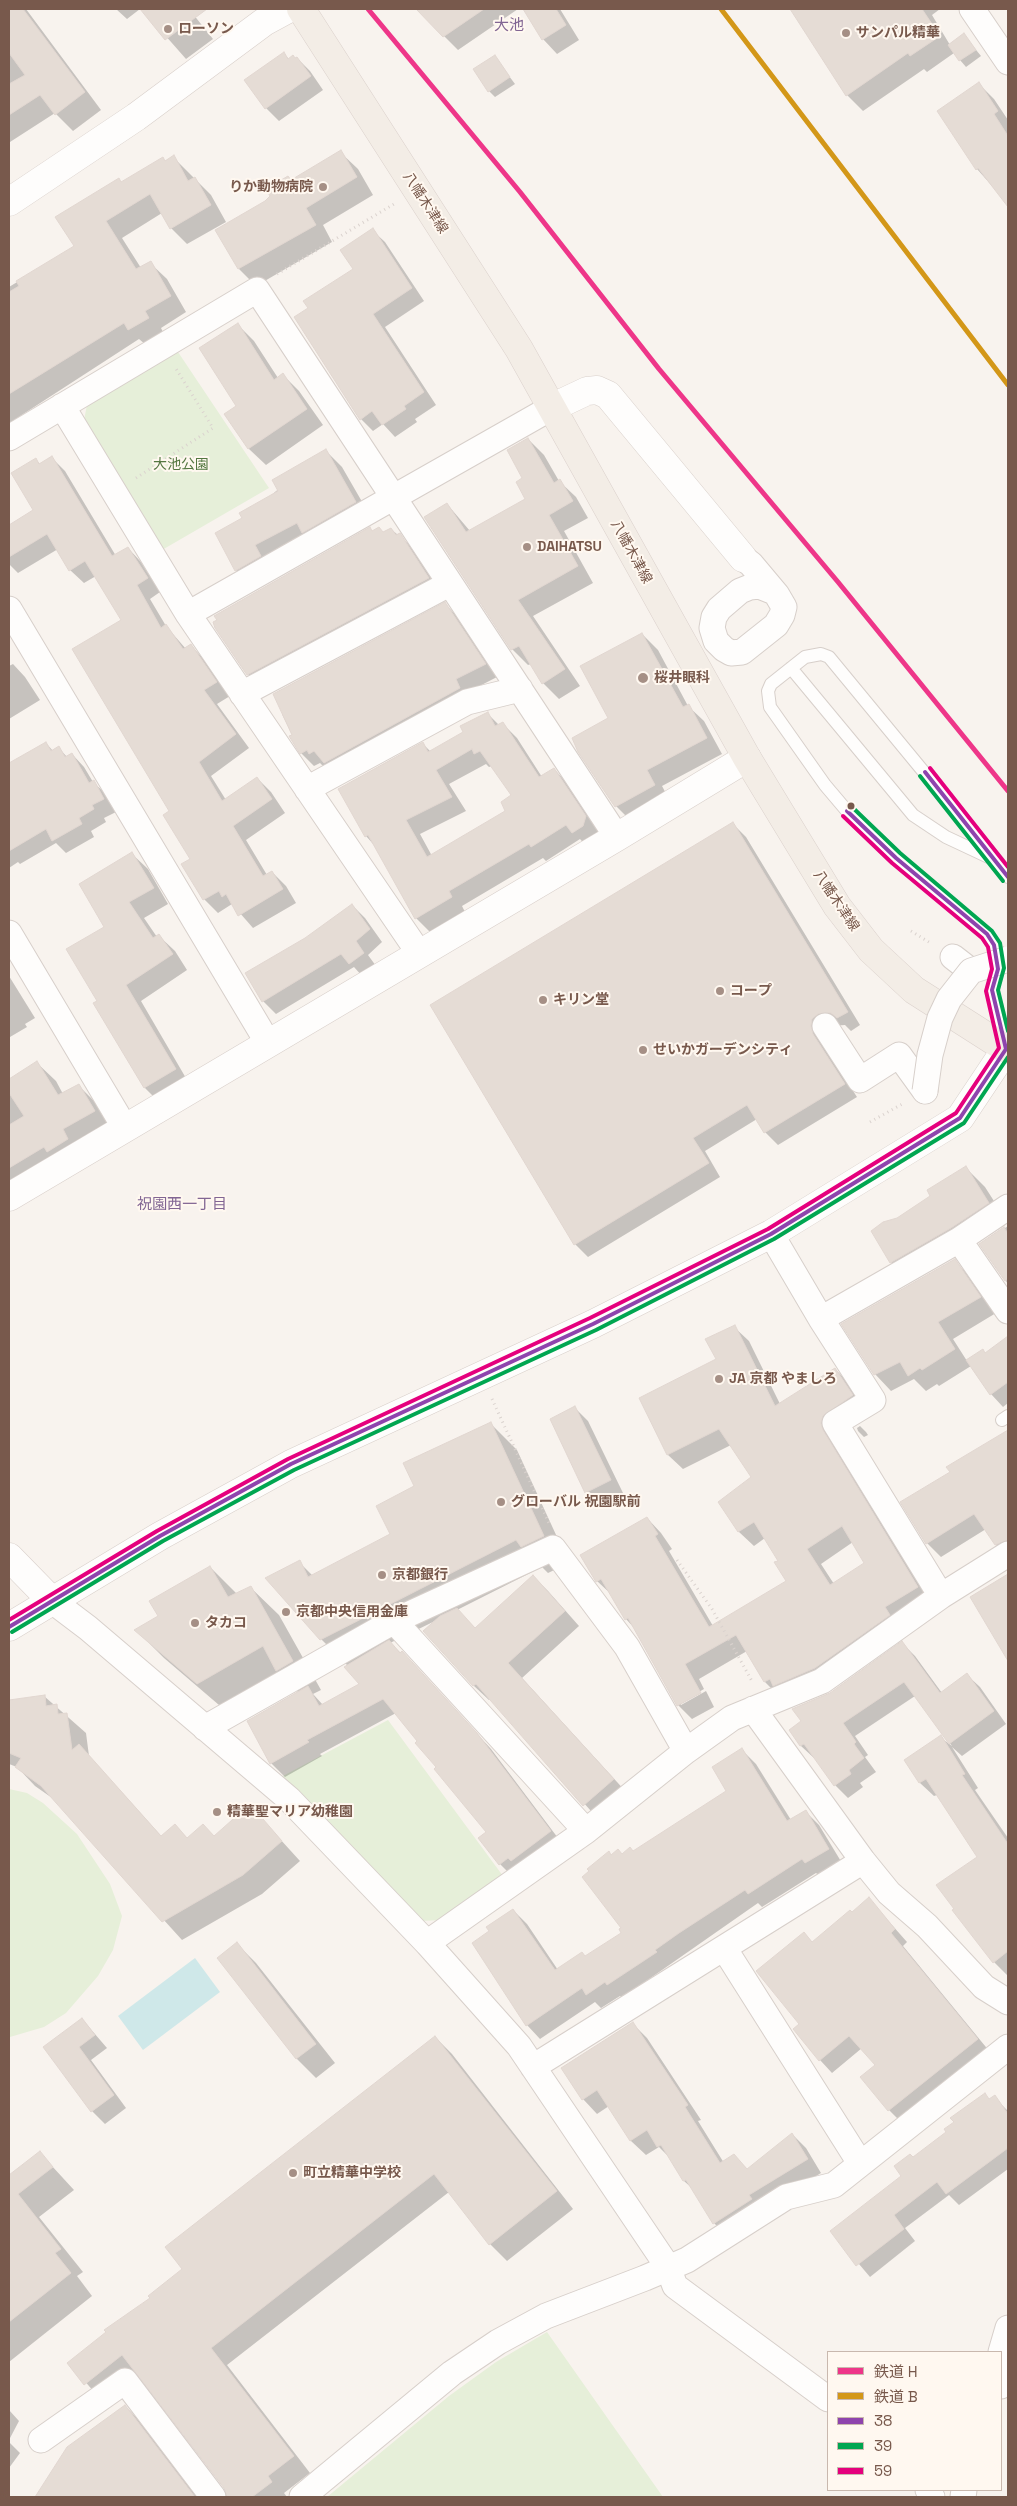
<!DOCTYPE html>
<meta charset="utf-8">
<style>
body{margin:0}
#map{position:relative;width:1017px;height:2506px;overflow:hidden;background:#f8f3ee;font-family:"Space Grotesk","Noto Sans JP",sans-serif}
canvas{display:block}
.frame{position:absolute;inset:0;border:10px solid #78594c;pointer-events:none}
.legend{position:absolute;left:827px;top:2351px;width:175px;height:140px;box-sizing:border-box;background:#fff8f0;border:1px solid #c9b8ae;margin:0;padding:6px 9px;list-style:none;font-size:15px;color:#78594c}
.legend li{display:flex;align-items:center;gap:10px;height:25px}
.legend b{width:25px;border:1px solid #c9b8ae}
</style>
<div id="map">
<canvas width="1017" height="2506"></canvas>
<div class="frame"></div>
<ul class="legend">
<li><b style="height:6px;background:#ee3689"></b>鉄道 H</li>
<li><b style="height:6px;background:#d39718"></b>鉄道 B</li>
<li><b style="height:6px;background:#8e44ad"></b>38</li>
<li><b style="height:6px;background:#00a651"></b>39</li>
<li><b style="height:6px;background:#e5007d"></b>59</li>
</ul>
</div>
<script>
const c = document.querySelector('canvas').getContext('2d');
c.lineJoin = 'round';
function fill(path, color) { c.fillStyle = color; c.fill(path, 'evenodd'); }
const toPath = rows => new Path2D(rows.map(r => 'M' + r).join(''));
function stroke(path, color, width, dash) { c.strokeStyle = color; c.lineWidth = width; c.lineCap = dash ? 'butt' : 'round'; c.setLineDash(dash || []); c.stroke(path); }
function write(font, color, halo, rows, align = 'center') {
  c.font = font + ' "Space Grotesk","Noto Sans JP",sans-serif'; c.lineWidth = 4; c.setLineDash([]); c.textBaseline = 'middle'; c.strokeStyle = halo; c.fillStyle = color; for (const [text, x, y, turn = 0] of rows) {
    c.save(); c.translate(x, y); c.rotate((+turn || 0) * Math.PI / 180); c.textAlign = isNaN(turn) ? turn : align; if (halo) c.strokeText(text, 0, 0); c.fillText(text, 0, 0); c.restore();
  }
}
const green = toPath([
 [178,352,269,488,162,550,84,420,87,405],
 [388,1720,503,1876,442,1920,421,1921,281,1777],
 [9,1789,27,1793,43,1803,77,1834,110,1884,122,1916,113,1950,98,1976,66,2013,44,2027,10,2037],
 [547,2332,663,2497,327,2497,449,2396,496,2362]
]);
const water = toPath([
 [195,1958,220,1992,143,2050,118,2016]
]);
const shadow = toPath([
 [9,9,26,9,101,110,73,131,55,113,10,142,9,140],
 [116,9,140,9,127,19],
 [142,9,189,9,213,39,186,59],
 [417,9,518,9,458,50],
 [524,9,560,9,579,40,557,54,543,39],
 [791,9,940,9,932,15,950,45,964,35,981,56,966,67,954,53,927,72,924,69,863,111,847,95],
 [284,54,289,59,297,58,310,71,323,90,279,121,266,108],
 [495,57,515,84,495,97,489,91],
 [979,84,994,99,1008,120,1008,204,977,169],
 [340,152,358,169,373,195,323,225,332,242,256,286,239,269,217,230,265,202,291,181],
 [173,157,211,195,226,222,187,244,171,228,162,213,122,238,141,268,150,263,167,279,186,312,161,328,164,334,146,345,139,339,11,422,13,426,9,428,9,287,76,246,122,183],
 [372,230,385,242,424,301,385,327,436,405,415,419,417,422,395,437,383,424,373,431,361,419,310,309,355,270],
 [238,325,254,341,278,378,283,375,299,391,323,425,266,465,249,449,226,415,238,406],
 [528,439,544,455,559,481,576,497,588,518,564,531,593,583,533,616,580,686,559,699,543,683,531,664,528,665,512,649,447,504,470,531,527,499,524,478],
 [325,450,342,467,372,519,253,587,236,570,244,518],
 [51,457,65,471,116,556,128,548,141,562,160,592,150,599,166,626,186,649,191,646,204,659,230,696,217,704,249,748,211,776,226,800,257,778,271,792,285,813,246,840,267,875,272,872,286,886,296,903,253,928,232,904,218,913,204,899,183,864,191,859,171,811,123,620,96,576,84,583,70,570,58,549,18,573,9,564,9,527,35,511,36,460,40,464],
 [391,529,412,547,441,591,261,687,248,674,218,620,373,532,384,533],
 [445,604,458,617,497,677,468,692,338,776,326,764,323,766,320,763,314,766,301,753,282,714],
 [642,634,658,650,688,706,704,721,722,754,662,786,670,801,632,822,616,806],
 [13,664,25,677,40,700,9,719,9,666],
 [487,713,500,726,503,724,517,738,542,777,554,769,568,784,600,831,587,847,580,839,546,861,543,858,462,906,465,912,430,932,416,918,374,845,366,836,423,744,431,752,465,733],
 [486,764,489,767,492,766,513,795,506,812,432,856,420,834,466,811,449,784],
 [46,743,53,751,59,748,67,757,72,754,84,767,93,782,106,794,116,812,104,818,106,822,91,831,94,837,66,853,56,843,20,864,18,862,9,868,9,764],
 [733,824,746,837,860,1025,851,1031,845,1025,831,1026,825,1048,857,1097,778,1145,765,1132,757,1119,705,1151,720,1177,588,1257,575,1244],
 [132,854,148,869,168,904,144,918,157,937,159,936,175,951,187,970,141,1001,190,1085,160,1103,145,1088,95,1004,98,1002,106,927],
 [352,905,365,918,382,942,368,955,376,966,362,976,354,967,276,1014,263,1001,247,974,305,939],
 [9,976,35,1018,25,1024,27,1027,10,1037],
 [37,1063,56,1081,63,1094,78,1085,97,1104,113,1130,9,1198,9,1080],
 [965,1167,985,1187,1008,1223,971,1247,911,1282,891,1262,897,1219,932,1197],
 [1008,1226,1008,1284,981,1244],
 [954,1261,971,1277,996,1313,953,1339,967,1361,985,1354,1008,1338,1008,1403,1003,1407,991,1394,971,1366,939,1386,937,1384,926,1391,914,1379,891,1391,875,1374],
 [734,1327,749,1341,780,1404,835,1369,850,1384,866,1410,837,1446,932,1601,779,1696,765,1682,747,1651,699,1679,704,1689,681,1702,681,1705,706,1691,714,1707,692,1719,678,1705,636,1630,626,1619,612,1595,597,1581,647,1518,661,1533,672,1549,669,1551,713,1626,788,1581,779,1561,765,1538,754,1546,739,1532,720,1502,753,1477,731,1445,683,1469,668,1455,640,1399,717,1360],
 [853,1542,865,1563,834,1584,821,1564],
 [575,1408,588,1421,623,1493,599,1505,586,1492],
 [491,1424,517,1450,569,1563,548,1573,542,1567,457,1610,476,1629,533,1576,548,1591,579,1626,522,1678,628,1794,599,1820,491,1699,489,1700,474,1686,425,1631,435,1621,390,1643,416,1667,491,1749,564,1846,514,1878,500,1864,488,1832,396,1713,320,1754,322,1756,285,1777,271,1763,299,1693,284,1678,226,1711,164,1658,136,1630,160,1617,210,1567,237,1594,250,1587,279,1615,321,1690,313,1694,323,1705,361,1684,348,1666,321,1639,299,1562,313,1576,392,1534,416,1487],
 [860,1426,866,1432,868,1435,864,1437,858,1431,857,1428],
 [1008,1431,1008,1557,996,1545,986,1529,941,1557,927,1543,951,1472,948,1467],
 [1008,1576,1008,1658,972,1598],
 [902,1643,915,1656,942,1693,967,1675,980,1687,1006,1724,962,1756,952,1747,978,1788,975,1790,1008,1838,1008,1976,994,1962,979,1858,937,1795,934,1796,920,1783,905,1760,940,1737,952,1746,915,1696,855,1736,868,1755,865,1757,876,1772,860,1783,863,1787,848,1798,835,1785,815,1757,814,1758,801,1746,790,1730,803,1722,831,1694],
 [44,1696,86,1733,89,1756,162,1837,175,1826,188,1839,215,1837,250,1806,300,1861,262,1894,182,1940,55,1800,35,1786,17,1767,9,1764,9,1705,15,1700],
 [742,1750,756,1764,791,1820,805,1811,819,1825,842,1863,820,1876,816,1873,762,1907,758,1903,622,1998,620,1996,601,2008,595,2002,540,2039,527,2025,491,1932,513,1910,527,1924,558,1970,586,1957,623,1933,612,1856,634,1853,728,1792],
 [869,1899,907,1942,903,1946,990,2052,902,2123,889,2110,877,2065,862,2048,832,2073,820,2060,801,2024,804,1933,813,1943],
 [237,1944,256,1963,335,2063,316,2078,297,2059,219,1958],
 [82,2019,107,2048,91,2060,126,2108,105,2124,92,2111,45,2047],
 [633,2024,647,2038,701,2120,698,2121,724,2163,734,2156,748,2170,792,2134,806,2148,821,2173,763,2209,728,2237,714,2223,694,2190,684,2181,671,2159,659,2147,646,2155,631,2141,609,2106,597,2114,583,2099],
 [435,2037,452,2054,573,2209,507,2261,490,2244,449,2192,227,2365,310,2473,284,2493,287,2497,228,2497,226,2488,137,2373,102,2401,69,2363,151,2298,184,2269],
 [985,2095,990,2100,994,2097,1008,2111,1008,2169,959,2205,949,2195,905,2228,915,2241,870,2277,831,2231,903,2176,913,2158,948,2132],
 [40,2153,74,2190,39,2217,83,2272,77,2276,92,2296,9,2362,9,2177],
 [125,2406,142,2423,198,2497,37,2497,68,2448],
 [9,2410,19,2421,9,2440],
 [9,2442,20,2453,9,2468]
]);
const building = toPath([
 [9,9,23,9,85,92,55,115,40,95,9,115,9,84,25,75,9,53,9,9],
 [140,9,207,9,165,40,140,9],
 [416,9,484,9,443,37,416,9],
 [523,9,556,9,566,25,542,40,523,9],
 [790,9,922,9,940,36,910,56,908,53,846,96,790,9],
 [964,33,976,50,959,61,948,45,964,33],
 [284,52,288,59,293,55,295,58,297,57,311,76,265,109,244,80,284,52],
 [495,55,510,77,488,92,473,69,495,55],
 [979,82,998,111,994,114,1008,136,1008,207,978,168,976,170,937,111,979,82],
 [341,150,357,177,306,208,316,225,238,269,215,230,265,201,270,196,266,189,288,176,291,180,341,150],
 [174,155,188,181,195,177,211,205,170,229,150,194,106,221,136,269,151,261,171,296,145,311,149,318,128,330,124,323,9,394,9,292,19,286,16,281,74,246,55,217,119,178,121,182,163,157,165,161,174,155],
 [373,228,412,288,373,314,424,392,404,406,406,409,382,425,372,411,360,420,294,317,308,308,303,301,353,269,340,250,373,228],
 [238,323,274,380,283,373,307,409,248,449,224,414,236,406,199,348,238,323],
 [528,438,554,483,560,479,573,501,549,515,578,566,518,600,565,669,542,684,519,646,511,650,424,517,447,503,466,532,525,499,516,482,522,478,507,450,528,438],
 [326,449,356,502,302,533,297,523,255,545,261,556,235,571,215,533,242,518,239,513,278,491,272,480,326,449],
 [52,456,112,556,128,547,148,578,137,585,161,628,166,624,183,649,191,644,217,682,204,690,236,734,199,762,222,801,257,777,272,799,233,826,263,876,272,871,283,889,238,916,226,894,222,897,219,891,203,900,181,864,190,859,163,815,169,811,72,649,121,620,85,561,69,571,47,534,9,557,9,525,33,510,11,473,36,458,39,464,52,456],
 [370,527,372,531,379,527,383,532,391,528,396,535,400,533,429,578,247,675,215,628,213,622,217,620,214,616,370,527],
 [445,602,486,664,456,679,460,688,324,763,314,751,309,754,307,750,300,754,289,736,292,735,273,694,445,602],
 [642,633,683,707,689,704,707,738,647,770,655,785,615,807,578,752,572,738,608,718,580,666,642,633],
 [488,712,495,726,503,722,539,777,554,768,586,816,583,826,572,833,566,825,531,847,529,844,449,891,452,897,415,919,368,835,365,837,338,789,423,742,428,752,463,732,460,726,488,712],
 [472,749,474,754,480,751,511,795,501,802,505,811,427,857,406,820,452,797,436,770,472,749],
 [46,742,51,751,59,746,65,757,72,753,89,783,94,780,104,799,92,805,94,809,79,818,82,824,52,841,46,829,9,851,9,763,46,742],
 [733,822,848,1012,837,1018,831,1013,818,1014,812,1019,811,1026,813,1034,845,1084,764,1133,747,1105,693,1138,709,1163,574,1245,430,1005,733,822],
 [132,852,154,888,129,902,153,938,159,934,173,954,126,985,176,1069,144,1088,93,1003,97,1001,66,949,104,927,79,884,132,852],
 [352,904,370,929,356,941,364,953,349,964,341,954,262,1002,245,973,305,938,352,904],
 [37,1061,58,1095,79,1084,95,1111,63,1129,68,1139,47,1152,44,1147,9,1168,9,1125,24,1116,9,1093,9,1079,37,1061],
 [966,1166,989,1203,951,1228,890,1263,871,1231,883,1222,897,1218,930,1196,927,1190,966,1166],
 [1004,1227,1008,1234,1008,1279,1005,1281,979,1244,1004,1227],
 [955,1259,981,1297,938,1322,955,1349,922,1370,920,1368,908,1376,900,1362,874,1375,841,1324,955,1259],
 [735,1325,775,1406,835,1368,853,1395,823,1416,821,1423,823,1430,918,1587,885,1607,890,1615,815,1668,773,1686,770,1679,764,1682,736,1635,685,1664,701,1693,677,1706,628,1618,625,1620,601,1579,596,1582,580,1555,647,1517,658,1534,655,1536,709,1627,786,1581,774,1562,778,1561,754,1522,738,1532,718,1502,751,1477,719,1429,667,1455,639,1398,716,1359,705,1339,735,1325],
 [842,1526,864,1563,830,1585,807,1549,842,1526],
 [1008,1336,1008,1382,990,1395,966,1360,983,1349,985,1353,1008,1336],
 [575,1406,611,1480,585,1493,550,1419,575,1406],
 [491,1422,544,1536,521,1547,516,1540,320,1640,265,1578,300,1560,308,1577,390,1534,376,1506,414,1486,403,1463,491,1422],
 [1008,1430,1008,1540,995,1545,974,1514,926,1544,900,1502,950,1472,946,1467,1008,1430],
 [210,1566,228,1597,251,1586,293,1661,276,1671,263,1646,197,1684,134,1630,158,1616,149,1601,210,1566],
 [1008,1574,1008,1661,970,1597,1008,1574],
 [533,1575,565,1611,508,1663,614,1779,583,1806,476,1684,473,1686,423,1631,440,1616,457,1608,475,1628,533,1575],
 [389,1640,400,1653,402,1651,477,1733,551,1831,511,1861,508,1858,499,1865,478,1838,486,1832,434,1769,436,1767,415,1743,417,1741,383,1699,307,1740,309,1742,270,1764,247,1721,308,1686,319,1706,359,1684,344,1667,389,1640],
 [902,1641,940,1693,967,1673,994,1711,949,1744,904,1682,843,1723,856,1742,854,1744,864,1758,849,1770,851,1774,834,1786,804,1744,800,1746,789,1730,801,1721,792,1709,830,1693,902,1641],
 [45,1695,46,1706,57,1704,58,1714,67,1713,72,1750,79,1744,161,1836,175,1824,187,1838,203,1824,214,1836,250,1804,282,1841,243,1875,162,1922,41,1786,15,1767,21,1758,9,1753,9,1700,45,1695],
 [941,1735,965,1774,962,1775,1008,1844,1008,1951,993,1963,952,1910,954,1909,936,1885,977,1857,926,1779,919,1783,904,1760,941,1735],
 [742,1748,787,1821,806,1810,829,1849,805,1863,802,1859,748,1894,745,1890,679,1933,655,1950,657,1952,607,1985,605,1982,586,1995,582,1988,526,2026,472,1943,489,1931,486,1927,513,1909,555,1970,582,1952,585,1956,621,1933,619,1929,621,1928,582,1877,589,1871,587,1869,609,1851,611,1855,618,1849,622,1854,630,1847,633,1851,726,1791,712,1767,742,1748],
 [869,1897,895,1929,891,1933,978,2039,888,2111,860,2077,875,2065,849,2036,819,2061,793,2029,799,2024,756,1971,804,1932,812,1942,850,1910,852,1912,869,1897],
 [237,1942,316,2044,296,2059,217,1958,237,1942],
 [82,2018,95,2035,79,2047,114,2095,91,2112,43,2047,82,2018],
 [633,2022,688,2105,685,2107,720,2163,734,2154,747,2169,792,2133,808,2159,749,2195,752,2199,713,2224,686,2180,683,2181,661,2145,657,2147,647,2130,630,2141,597,2090,582,2100,561,2068,633,2022],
 [435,2036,557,2191,489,2245,434,2174,211,2348,294,2456,268,2476,272,2482,252,2497,227,2497,224,2488,122,2355,84,2385,67,2363,106,2332,104,2330,150,2298,148,2296,182,2269,165,2247,435,2036],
 [985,2093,989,2099,995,2095,1008,2114,1008,2148,946,2194,937,2182,894,2215,904,2229,856,2266,830,2231,901,2176,894,2166,910,2154,913,2157,946,2132,944,2129,954,2122,950,2118,985,2093],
 [40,2151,53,2167,18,2194,61,2249,55,2253,71,2273,9,2322,9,2175,40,2151],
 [125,2405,195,2497,35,2497,67,2447,125,2405]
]);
const path = toPath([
 [277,274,394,204],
 [136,478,213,428,175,367],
 [911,931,932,944],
 [870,1122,904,1103],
 [492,1399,549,1523],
 [677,1560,712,1609,753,1683]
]);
const lane = toPath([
 [791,668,913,815,946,837,995,860],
 [1006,1047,992,990,998,969,998,958,994,945,987,934,896,858,847,811,825,785,770,707,768,691,771,684,805,657,821,654,829,657,998,862,1008,877],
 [1002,1420,1008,1416]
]);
const street = toPath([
 [972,9,1008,62],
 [62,406,188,614,419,953],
 [9,438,257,290,617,837],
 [743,558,751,564,777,595,784,607,782,615,776,625,742,652,731,653,724,649,716,641,712,628,714,617,719,609,740,591,750,587,759,586,774,592],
 [9,609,268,1043],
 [188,614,551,408],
 [242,694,449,584],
 [307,789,467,702,520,689],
 [9,933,125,1128],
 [953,957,971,971],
 [825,1026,860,1080,899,1055,925,1091],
 [771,1234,821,1319,873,1400,835,1423,941,1596],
 [959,1240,1008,1311],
 [821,1319,959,1240,1008,1207],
 [51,1600,88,1628,289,1799,427,1943,519,2046,668,2267,675,2286,828,2399],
 [394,1621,586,1831],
 [753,1709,863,1861,889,1893,927,1926,984,1987,1008,2002],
 [205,1728,394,1621,553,1548,627,1647,686,1751],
 [427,1943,586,1831,686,1751,732,1718,822,1681,941,1596,1008,1554],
 [724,1948,860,2163],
 [533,2067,863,1861],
 [1001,2386,1001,2352,1008,2328],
 [41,2440,125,2381,213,2497],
 [928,2490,932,2497],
 [302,2497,452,2373,498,2342,546,2316,645,2278,687,2260,786,2197,834,2185,1008,2047],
 [963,2497,964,2490]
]);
const secondary = toPath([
 [9,202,136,117,264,22,288,9],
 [551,408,587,391,597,390,608,395,743,558],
 [9,1197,617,837,747,758],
 [9,1557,51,1600],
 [9,1627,160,1536,291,1464,593,1324,771,1234,960,1118,1006,1049]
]);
const primary = toPath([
 [301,9,519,349,747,758,837,906,871,950,914,990,1008,1050]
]);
const streetBridge = toPath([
 [925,1091,930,1055,940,1018,949,999,971,971,1008,959]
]);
const bus1 = toPath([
 [925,772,1008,877],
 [9,1627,160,1536,291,1464,593,1324,771,1234,960,1118,1006,1049,992,990,998,969,994,945,987,934,896,858,847,811]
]);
const bus2 = toPath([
 [920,776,1003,881],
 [851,806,900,853,992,931,1000,943,1004,968,998,990,1008,1031],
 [12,1632,163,1541,294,1470,596,1330,774,1239,964,1123,1008,1057]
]);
const bus3 = toPath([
 [930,768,1008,867],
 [9,1620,157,1531,288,1459,590,1318,768,1229,956,1113,999,1048,986,991,992,969,988,947,982,938,892,863,843,816]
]);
const rail1 = toPath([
 [368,9,520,192,659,369,838,582,1008,791]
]);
const rail2 = toPath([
 [721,9,1008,385]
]);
const markers = [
 [168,29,5,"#a58f85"],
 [846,33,5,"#a58f85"],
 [323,187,5,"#a58f85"],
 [527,547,5,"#a58f85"],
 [643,678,6,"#a58f85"],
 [851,806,4.5,"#78594c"],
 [720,991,5,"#a58f85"],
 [543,1000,5,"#a58f85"],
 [643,1050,5,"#a58f85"],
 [719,1379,5,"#a58f85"],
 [501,1502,5,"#a58f85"],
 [382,1575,5,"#a58f85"],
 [286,1612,5,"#a58f85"],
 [195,1623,5,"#a58f85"],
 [217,1812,5,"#a58f85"],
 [293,2173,5,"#a58f85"]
];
const poiNames = [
 ["ローソン",178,29],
 ["サンパル精華",856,33],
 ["りか動物病院",313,187,"right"],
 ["DAIHATSU",537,547],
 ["桜井眼科",654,678],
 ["コープ",730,991],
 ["キリン堂",553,1000],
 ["せいかガーデンシティ",653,1050],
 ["JA 京都 やましろ",729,1379],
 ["グローバル 祝園駅前",511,1502],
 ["京都銀行",392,1575],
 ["京都中央信用金庫",296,1612],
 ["タカコ",205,1623],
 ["精華聖マリア幼稚園",227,1812],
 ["町立精華中学校",303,2173]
];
const streetNames = [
 ["八幡木津線",425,203,57],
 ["八幡木津線",631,552,61],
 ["八幡木津線",836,901,56]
];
const parkNames = [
 ["大池公園",181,465]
];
const neighbourhoodNames = [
 ["大池",509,26],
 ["祝園西一丁目",182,1205]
];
fill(green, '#e6efd9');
fill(water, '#cfe8e9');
fill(shadow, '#0003');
fill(building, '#e5dcd5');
stroke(building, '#e1d6d0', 1);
stroke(lane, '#d7cfca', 14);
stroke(street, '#d7cfca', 27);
stroke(secondary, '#d8cfca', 29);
stroke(primary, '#dad0cb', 29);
stroke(path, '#dad2ce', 3, [1, 4]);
stroke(lane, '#fefdfc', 12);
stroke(street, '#fefdfc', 25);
stroke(secondary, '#fefdfc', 28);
stroke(primary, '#f3ede6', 28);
stroke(streetBridge, '#d7cfca', 27, []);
stroke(streetBridge, '#fefdfc', 25);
stroke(bus1, '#8e44ad', 4);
stroke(bus2, '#00a651', 4);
stroke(bus3, '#e5007d', 4);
stroke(rail1, '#ee3689', 5);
stroke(rail2, '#d39718', 5);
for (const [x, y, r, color] of markers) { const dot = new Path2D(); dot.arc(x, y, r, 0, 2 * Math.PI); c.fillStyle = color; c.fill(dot); stroke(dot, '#fff8f0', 2); }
write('bold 14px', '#78594c', '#fff8f0', poiNames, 'left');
write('14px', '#78594c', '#fff8f0', streetNames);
write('14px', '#547741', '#fff8f0', parkNames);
write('15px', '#816593', '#fff8f0', neighbourhoodNames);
</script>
